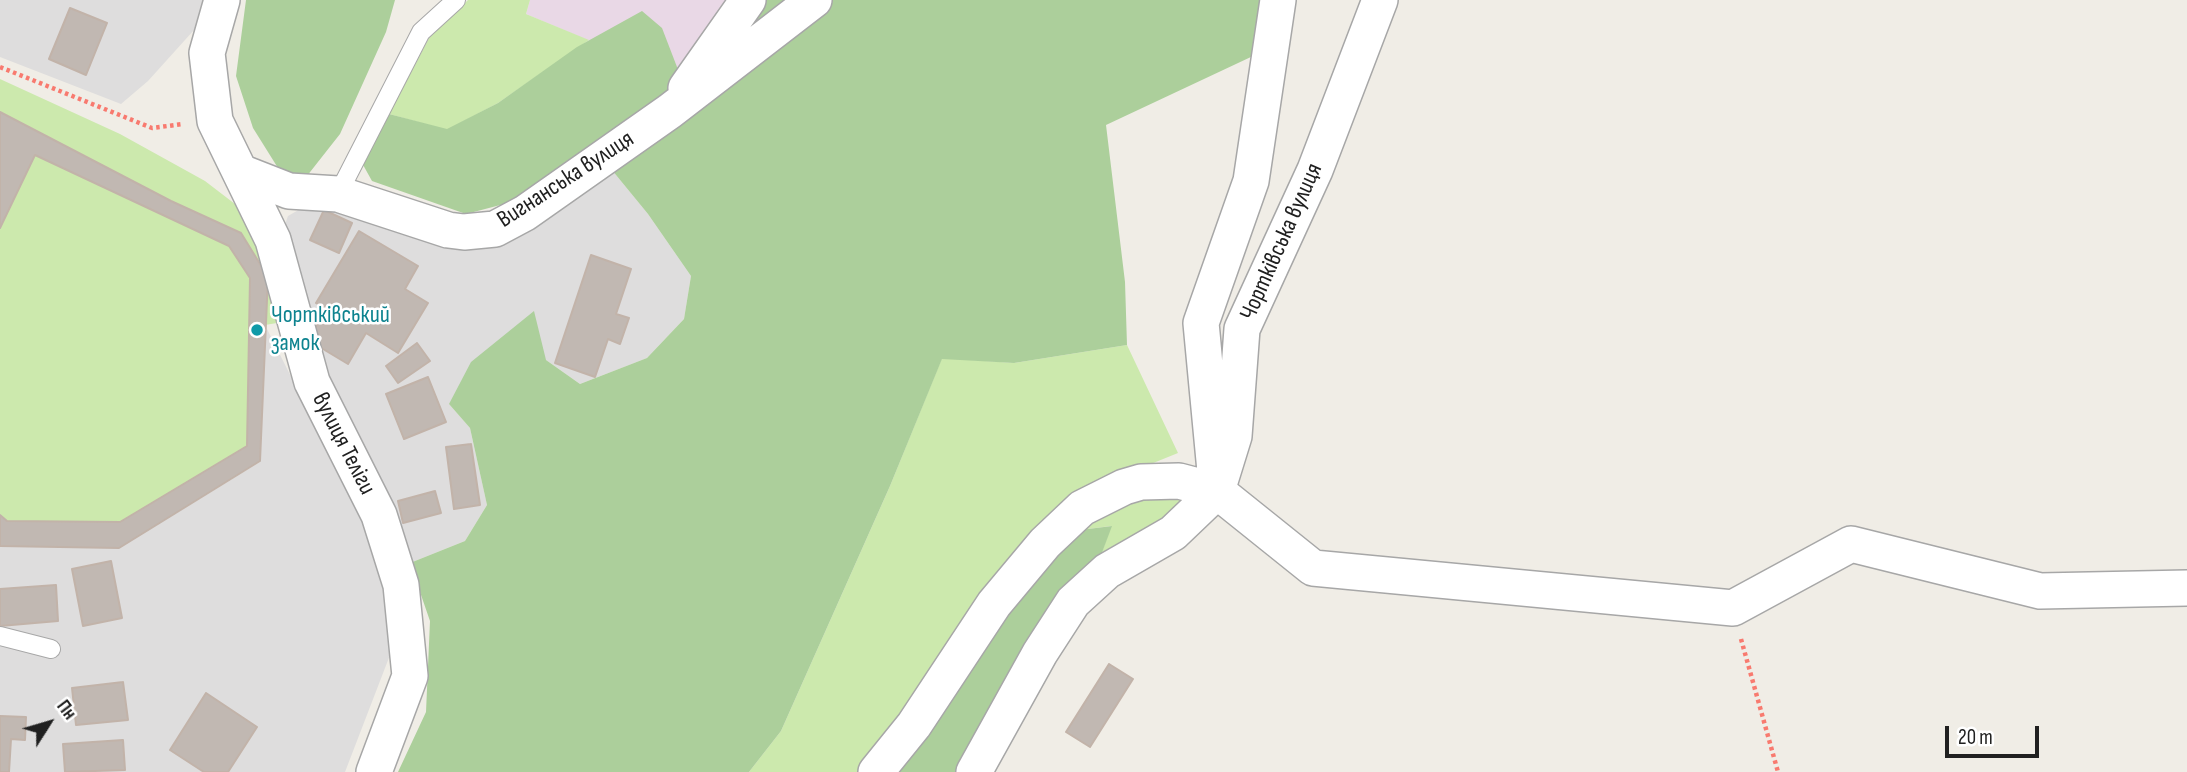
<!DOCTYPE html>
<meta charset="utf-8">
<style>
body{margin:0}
#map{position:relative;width:2187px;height:772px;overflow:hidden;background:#f0ede6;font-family:"Sofia Sans Condensed",sans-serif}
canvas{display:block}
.north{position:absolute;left:14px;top:688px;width:70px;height:70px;-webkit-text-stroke:5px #fff;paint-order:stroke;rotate:53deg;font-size:19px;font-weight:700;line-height:28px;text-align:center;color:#202020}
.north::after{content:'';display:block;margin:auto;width:24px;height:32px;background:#202020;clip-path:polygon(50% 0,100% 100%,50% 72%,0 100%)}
.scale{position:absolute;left:1945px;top:726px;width:94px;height:32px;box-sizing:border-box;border:4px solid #202020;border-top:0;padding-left:9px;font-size:21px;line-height:24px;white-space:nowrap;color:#202020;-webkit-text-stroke:5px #fff;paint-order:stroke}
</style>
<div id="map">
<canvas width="2187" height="772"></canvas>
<div class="north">Пн</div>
<div class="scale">20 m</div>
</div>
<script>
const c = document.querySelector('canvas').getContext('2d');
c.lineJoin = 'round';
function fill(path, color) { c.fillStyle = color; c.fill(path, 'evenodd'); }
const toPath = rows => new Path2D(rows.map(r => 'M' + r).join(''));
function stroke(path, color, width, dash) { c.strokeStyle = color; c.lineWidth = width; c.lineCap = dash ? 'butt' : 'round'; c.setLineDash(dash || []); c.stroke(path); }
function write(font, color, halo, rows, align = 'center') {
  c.font = font + ' "Sofia Sans Condensed",sans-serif'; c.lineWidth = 5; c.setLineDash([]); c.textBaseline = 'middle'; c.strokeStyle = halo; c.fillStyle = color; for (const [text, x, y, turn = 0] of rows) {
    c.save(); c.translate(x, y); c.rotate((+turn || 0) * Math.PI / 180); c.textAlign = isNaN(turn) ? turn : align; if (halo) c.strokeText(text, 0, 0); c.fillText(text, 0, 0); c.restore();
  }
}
const residential = toPath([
 [0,0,207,0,194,30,148,81,121,104,0,57],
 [607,164,648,214,691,276,684,319,647,358,580,384,546,360,449,404,470,428,487,505,465,541,410,563,308,346,282,233,288,216,309,204,454,239],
 [265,325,355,504,395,605,390,655,345,772,0,772,0,546,119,548,260,462]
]);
const industrial = toPath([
 [530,0,727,0,682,80,526,14]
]);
const grass = toPath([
 [468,0,530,0,526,14,589,40,498,103,447,130,389,114,429,38],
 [0,79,120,134,205,181,248,214,279,290,277,323,265,325,268,277,241,233,171,201,0,112],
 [35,155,229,246,250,278,247,446,120,522,7,521,0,515,0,228],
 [1127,345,1178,453,1084,491,865,772,749,772,781,731,890,486,942,358,1014,363],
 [1162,487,1192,503,1100,558,1111,526,1080,530,1097,516]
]);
const forest = toPath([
 [246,0,395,0,386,32,340,134,303,181,278,168,253,128,236,76],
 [763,0,1263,0,1253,56,1106,125,1125,282,1127,345,1014,363,942,359,890,486,781,731,749,772,398,772,426,712,430,621,410,563,465,541,487,505,470,428,449,404,471,362,534,311,546,360,580,384,647,358,684,319,691,276,648,214,607,164],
 [642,11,662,28,682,80,527,198,466,214,372,181,362,163,389,114,447,129,498,103,577,47],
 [1112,526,1100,558,964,772,890,772,991,623,1080,530]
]);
const building = toPath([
 [70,8,107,23,86,75,49,59,70,8],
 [0,112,171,201,241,233,268,277,260,461,119,548,0,546,0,515,7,521,120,522,247,446,250,278,229,246,35,155,0,228,0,112],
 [324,210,352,223,339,253,310,240,324,210],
 [359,231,418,266,405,289,428,303,398,353,366,333,348,364,308,340,326,309,316,303,359,231],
 [591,255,631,269,616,314,629,318,620,344,608,339,595,377,555,363,591,255],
 [417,343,430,361,398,383,386,366,417,343],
 [428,377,446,422,404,439,386,394,428,377],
 [471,444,480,505,454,509,446,447,471,444],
 [435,491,441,513,403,523,398,501,435,491],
 [111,561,122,618,83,626,72,569,111,561],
 [56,585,58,621,0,626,0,589,56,585],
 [1109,664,1133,679,1090,747,1066,732,1109,664],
 [123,682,128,720,76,725,72,688,123,682],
 [206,693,257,727,228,772,204,772,170,750,206,693],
 [0,716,26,717,25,740,11,739,9,772,0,772,0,716],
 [123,740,125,770,65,772,63,744,123,740]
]);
const path = toPath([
 [0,67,152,128,183,124],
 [1741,639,1778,772]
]);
const lane = toPath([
 [338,194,421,32,456,0],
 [0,636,51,649]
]);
const street = toPath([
 [222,0,207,53,215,121,273,240,312,382,379,515,401,585,410,676,374,772],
 [686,88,748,0],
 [243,173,289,191,338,194,448,230,464,232,495,229,525,213,670,111,814,0],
 [1215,471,1201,323,1251,181,1278,0],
 [876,772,914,725,994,604,1045,543,1082,508,1124,487,1141,482,1179,481,1217,491,1313,568,1733,608,1851,544,2040,591,2187,588],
 [974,772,1040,653,1073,602,1107,571,1173,533,1217,491,1234,436,1242,329,1315,170,1380,0]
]);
const markers = [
 [257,330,7,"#0f9aa8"]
];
const streetNames = [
 ["Вигнанська вулиця",566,180,-33],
 ["Чортківська вулиця",1282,242,-66],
 ["вулиця Теліги",343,444,63]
];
const cultureNames = [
 ["Чортківський",271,316],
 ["замок",271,344]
];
fill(residential, '#dedddd');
fill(industrial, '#e9d8e6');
fill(grass, '#cce9ad');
fill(forest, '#accf9b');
fill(building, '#c1b8b2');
stroke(building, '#c2b3a9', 2);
stroke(lane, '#a7a7a7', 20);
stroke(street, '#a7a7a7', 38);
stroke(path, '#f87a6f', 4.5, [3.5, 3.5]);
stroke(lane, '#fff', 18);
stroke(street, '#fff', 35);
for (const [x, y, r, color] of markers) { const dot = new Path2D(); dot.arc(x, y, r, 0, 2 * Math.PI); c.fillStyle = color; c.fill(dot); stroke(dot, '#fff', 2.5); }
write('24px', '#202020', '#fff', streetNames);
write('24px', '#0d838f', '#fff', cultureNames, 'left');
</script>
